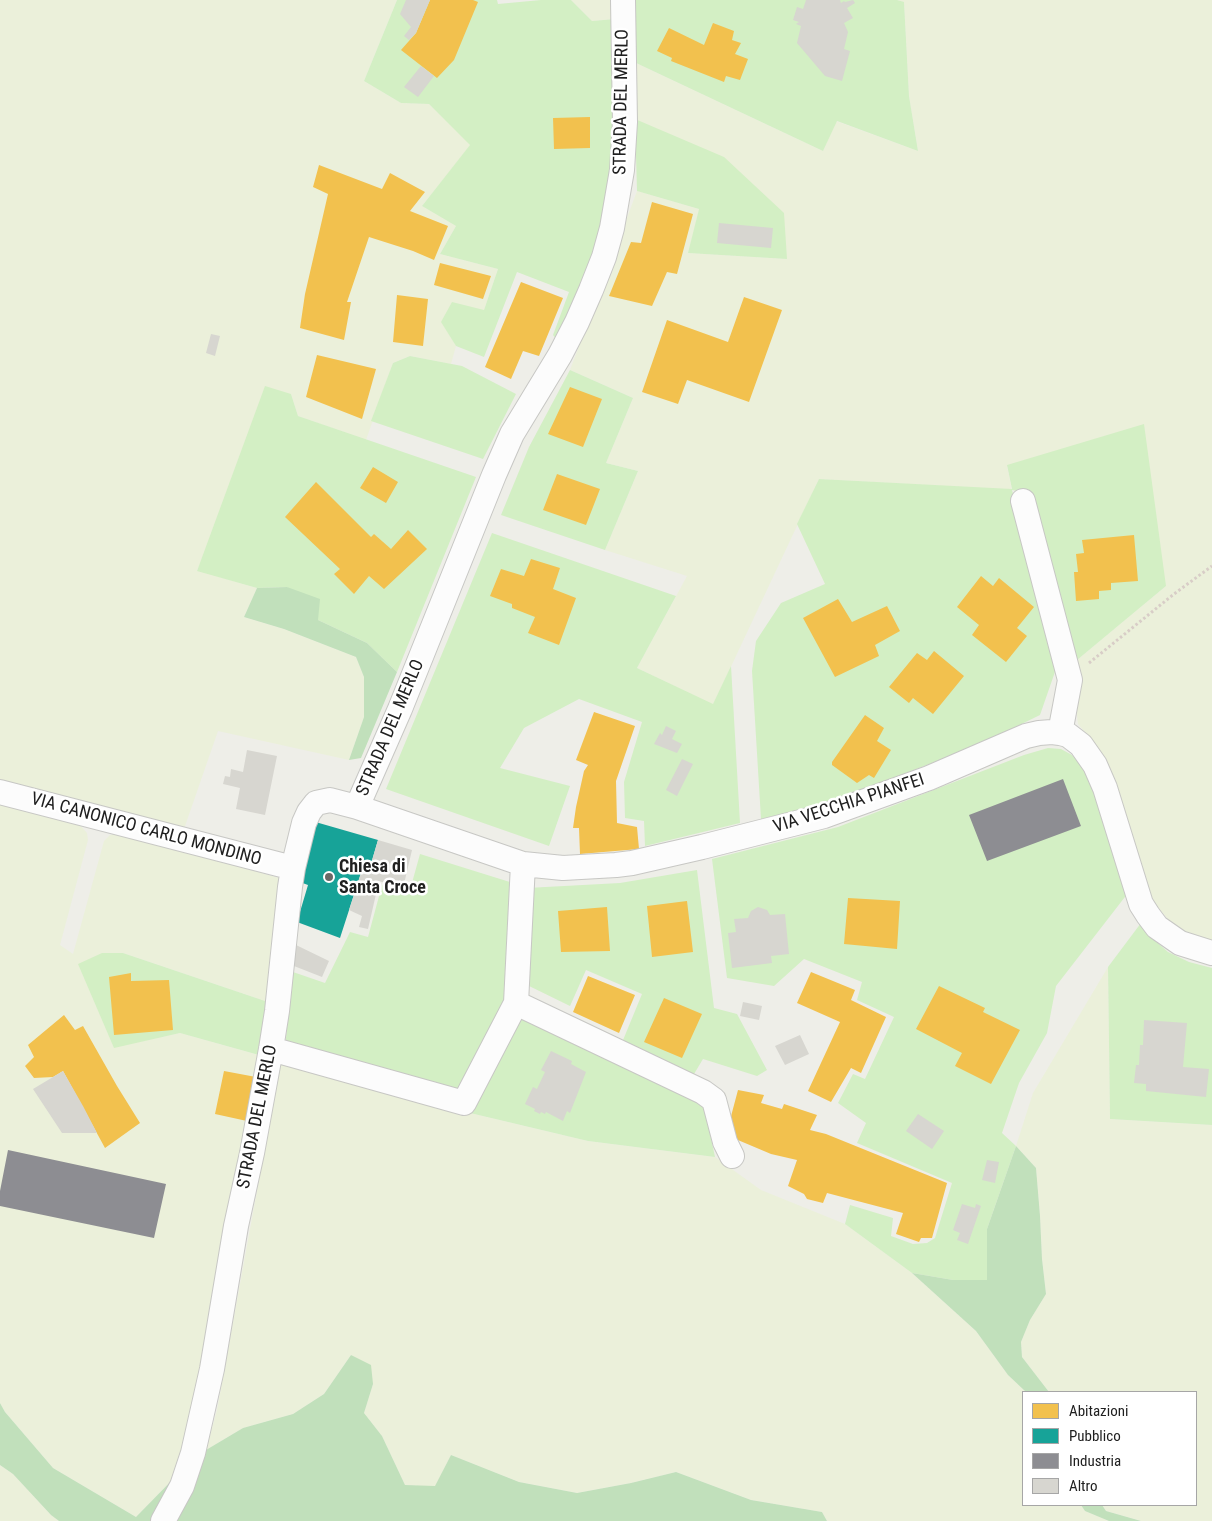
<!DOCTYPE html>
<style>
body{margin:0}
#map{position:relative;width:1212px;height:1521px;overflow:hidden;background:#eeeee8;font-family:"Roboto Condensed",sans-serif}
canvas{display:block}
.legend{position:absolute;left:1022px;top:1391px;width:175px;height:115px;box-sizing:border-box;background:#fff;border:1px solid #a6a6a6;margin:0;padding:6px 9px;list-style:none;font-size:15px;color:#202020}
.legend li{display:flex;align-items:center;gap:10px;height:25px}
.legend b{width:25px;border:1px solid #a6a6a6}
</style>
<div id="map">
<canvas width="1212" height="1521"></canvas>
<ul class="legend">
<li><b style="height:14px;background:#f2c14e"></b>Abitazioni</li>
<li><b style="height:14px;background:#17a398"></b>Pubblico</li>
<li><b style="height:14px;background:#8d8d92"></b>Industria</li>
<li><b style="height:14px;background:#d7d6d0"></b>Altro</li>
</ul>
</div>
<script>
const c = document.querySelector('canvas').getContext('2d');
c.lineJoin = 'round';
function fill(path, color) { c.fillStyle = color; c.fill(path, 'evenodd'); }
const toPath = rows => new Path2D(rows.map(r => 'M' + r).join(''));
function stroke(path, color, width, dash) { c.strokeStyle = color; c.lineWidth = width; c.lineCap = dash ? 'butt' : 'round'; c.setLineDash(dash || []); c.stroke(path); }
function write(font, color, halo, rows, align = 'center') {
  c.font = font + ' "Roboto Condensed",sans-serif'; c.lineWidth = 5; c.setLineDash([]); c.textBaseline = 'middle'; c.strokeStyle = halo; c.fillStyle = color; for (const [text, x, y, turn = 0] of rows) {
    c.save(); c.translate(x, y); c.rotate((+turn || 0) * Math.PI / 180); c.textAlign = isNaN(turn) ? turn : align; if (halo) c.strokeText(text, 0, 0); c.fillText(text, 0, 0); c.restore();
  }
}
const farmland = toPath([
 [0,0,397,0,364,81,401,103,429,104,471,145,422,206,456,226,440,254,498,269,484,310,442,322,456,346,451,364,410,356,393,363,366,440,298,416,291,394,197,570,257,588,244,617,284,629,356,657,364,677,364,717,349,760,218,731,184,829,0,781],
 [571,0,615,0,615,19,592,21],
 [897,0,1212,0,1212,943,1195,938,1172,924,1157,906,1144,884,1108,770,1096,745,1078,724,1071,665,1166,586,1007,466,1012,490,819,479,713,705,637,668,687,576,605,550,638,471,606,463,633,398,570,370,637,191,699,209,689,253,787,259,635,119,634,62,823,151,836,121,918,151,909,96,904,3],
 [0,802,78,823,87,833,88,840,60,945,73,954,104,841,110,835,117,833,283,879,268,1002,123,953,114,1047,180,1033,259,1055,194,1419,178,1474,136,1517,53,1468,5,1412,0,1403],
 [1108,967,1110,1119,1212,1125,1212,1521,1141,1521,1106,1511,1102,1505,1196,1505,1196,1392,1049,1392,1022,1357,1021,1342,1030,1320,1046,1294,1042,1259,1040,1216,1036,1168,1016,1146,1033,1093],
 [281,1059,466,1112,588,1141,715,1157,761,1190,845,1224,912,1273,976,1331,1008,1375,1026,1392,1023,1392,1023,1505,1081,1505,1085,1511,1109,1521,827,1521,822,1512,751,1500,676,1472,631,1483,577,1493,519,1482,451,1455,435,1487,405,1485,382,1436,364,1413,373,1384,351,1355,324,1394,293,1414,243,1428,206,1450,217,1410],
 [0,1465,13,1474,51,1515,59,1521,0,1521]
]);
const grass = toPath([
 [397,0,497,0,498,4,541,0,571,0,592,21,615,19,617,142,601,228,583,287,557,340,553,335,569,292,517,272,484,357,456,346,441,322,452,302,484,310,498,269,440,254,456,226,422,206,470,145,429,104,401,103,364,81],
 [634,0,897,0,904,2,909,96,918,151,837,121,823,151,634,62],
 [635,119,724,157,784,213,787,259,688,253,699,209,637,191],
 [410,356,462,366,516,394,483,459,371,421,393,363],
 [570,370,633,398,606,463,638,471,605,550,501,515,529,447],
 [265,386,291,394,298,416,476,477,397,672,367,643,318,620,287,587,257,588,197,571],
 [1144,424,1166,586,1071,665,1027,493,1012,490,1057,666,1040,715,999,735,932,763,822,805,761,819,752,671,756,641,781,603,825,584,797,524,819,479,1012,489,1007,465],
 [492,533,676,596,637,668,713,704,731,666,740,823,645,846,644,821,625,818,624,782,642,722,579,699,524,728,500,768,570,786,549,846,386,789],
 [1048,748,1061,749,1072,755,1082,766,1090,782,1128,893,1056,986,1047,1033,1019,1083,1002,1133,1016,1146,987,1229,988,1280,953,1280,912,1273,845,1224,850,1205,893,1218,891,1236,913,1244,927,1243,935,1238,952,1183,857,1143,866,1123,838,1103,853,1074,865,1079,894,1017,857,1000,862,982,804,959,774,986,727,978,712,859,838,827,1024,755],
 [420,854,513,883,508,1001,461,1096,285,1047,293,972,325,983,350,932,368,937,382,885,388,887,389,883,410,890],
 [697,870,714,1008,737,1014,767,1070,757,1076,703,1059,691,1079,621,1045,642,994,586,970,570,1006,525,984,527,888,620,883],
 [1141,923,1152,938,1168,952,1189,962,1212,968,1212,1125,1110,1119,1108,967],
 [102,953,123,953,268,1002,259,1055,180,1033,114,1048,78,964],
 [518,1012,701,1101,705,1110,715,1157,588,1141,466,1112]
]);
const forest = toPath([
 [287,587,320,599,318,620,367,643,397,672,361,758,349,760,364,717,364,677,356,657,284,629,244,617,257,588],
 [1016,1146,1036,1168,1040,1216,1042,1259,1046,1294,1030,1320,1021,1342,1022,1357,1049,1392,1026,1392,1008,1375,976,1331,912,1273,953,1280,987,1280,987,1229],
 [351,1355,371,1365,373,1384,364,1413,382,1436,405,1485,435,1486,451,1455,519,1482,577,1493,631,1483,676,1472,751,1500,822,1512,827,1521,175,1521,206,1450,243,1428,293,1414,324,1394],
 [0,1403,5,1412,53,1468,136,1517,178,1474,151,1521,59,1521,51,1515,13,1474,0,1465],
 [1081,1505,1102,1505,1106,1511,1141,1521,1109,1521,1085,1511]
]);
const homes = toPath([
 [430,0,473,0,478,2,454,60,437,78,401,50,416,33],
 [713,23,734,31,732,40,741,43,735,54,748,59,740,80,726,76,724,82,671,61,672,58,657,51,669,28,704,45],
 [590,117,590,148,554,149,553,118],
 [319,165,382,189,390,173,425,192,410,211,448,226,434,260,413,251,369,237,347,302,351,302,344,340,300,328,305,294,328,194,313,187],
 [652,202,693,214,677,274,667,272,652,306,609,296,631,242,641,243],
 [440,263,491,276,483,299,434,285],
 [521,282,563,298,539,356,523,351,511,379,485,367],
 [397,295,428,299,423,346,393,342],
 [744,297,782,310,749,402,687,380,678,404,642,392,667,320,728,342],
 [317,355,376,369,362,419,306,397],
 [570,387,602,399,583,447,548,434],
 [373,467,398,482,386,503,360,488],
 [557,474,600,489,586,525,543,510],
 [316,482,371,537,374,534,391,549,408,530,427,549,384,589,369,576,354,594,334,574,340,569,285,517],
 [1134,535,1138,581,1111,583,1111,590,1099,591,1099,599,1076,601,1074,572,1078,572,1076,554,1084,553,1082,540],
 [531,559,560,568,553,589,576,598,559,645,528,633,535,617,512,608,512,604,490,596,501,569,524,576],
 [981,576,993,586,999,578,1034,607,1017,628,1027,636,1006,662,972,635,979,625,957,607],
 [838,599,852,622,887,606,900,631,875,645,879,656,835,677,803,618],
 [934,651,964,676,933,714,913,698,909,703,889,687,917,653,927,660],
 [594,712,635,726,616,781,617,823,637,827,639,849,580,854,579,828,573,828,576,807,584,771,588,765,576,760],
 [865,715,884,728,877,741,891,750,874,778,869,775,857,783,832,765,832,762],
 [848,898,900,901,897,949,844,944],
 [687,901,693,952,652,957,647,906],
 [607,907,610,951,561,952,558,911],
 [811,972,855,990,851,1000,886,1017,861,1073,851,1068,831,1102,808,1091,840,1022,797,1003],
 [131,973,131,981,169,980,173,1030,114,1035,109,977],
 [588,976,635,995,619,1033,573,1012],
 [939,986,985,1008,983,1012,1020,1030,991,1084,955,1066,962,1053,916,1029],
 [664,998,702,1014,682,1058,644,1042],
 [64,1015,75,1030,83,1026,117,1086,140,1123,105,1148,63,1071,53,1077,34,1078,25,1066,34,1057,28,1045],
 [224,1071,256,1077,247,1121,215,1114],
 [738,1090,764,1095,761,1103,782,1109,784,1104,817,1115,810,1130,826,1134,947,1183,932,1238,921,1238,919,1242,896,1234,903,1213,827,1193,823,1203,807,1199,804,1194,788,1186,797,1160,771,1154,726,1135]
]);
const public = toPath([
 [312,821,378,840,368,874,361,873,340,938,297,922,308,885,297,881]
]);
const industry = toPath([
 [1063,779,1081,826,987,861,969,815],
 [8,1150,166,1184,154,1238,0,1206,0,1191]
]);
const building = toPath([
 [406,0,430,0,416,33,409,40,404,36,411,27,400,14],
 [806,0,840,0,841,3,844,1,845,2,853,0,855,3,847,8,853,18,844,23,848,32,844,49,850,51,842,81,825,76,797,43,801,26,796,24,799,22,793,20,797,7,803,9],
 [421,66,434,76,418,97,404,87],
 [719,223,773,228,771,248,717,243],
 [211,334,220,336,215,356,206,353],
 [666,726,676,731,672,739,682,744,677,753,654,744,660,733,662,735],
 [247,750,277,756,265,815,236,809,240,788,223,784,225,776,230,777,231,769,243,772],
 [682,759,693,764,677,796,666,790],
 [378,840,412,850,404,884,386,879,385,883,379,881,368,929,359,927,362,916,349,910,361,873,368,874],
 [758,907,767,910,770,915,785,914,789,954,771,956,772,963,732,968,728,933,736,932,734,919,748,918,751,911],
 [296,945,329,961,322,977,294,966],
 [743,1002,762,1006,759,1020,740,1016],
 [1144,1020,1187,1023,1183,1067,1209,1069,1206,1097,1146,1091,1146,1084,1134,1083,1136,1065,1139,1065,1140,1045,1143,1045],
 [800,1035,809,1054,785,1065,775,1046],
 [551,1051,572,1061,571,1064,586,1072,570,1113,567,1111,563,1121,546,1112,545,1114,541,1112,540,1114,534,1111,535,1109,525,1104,533,1087,537,1089,545,1072,541,1070],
 [63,1071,83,1106,97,1133,62,1133,33,1089],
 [918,1114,944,1131,932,1149,906,1131],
 [987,1160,999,1162,995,1183,982,1180],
 [962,1204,975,1208,976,1204,981,1206,968,1244,957,1240,960,1233,953,1230]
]);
const path = toPath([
 [1089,663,1174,594,1212,566]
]);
const minor = toPath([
 [1023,501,1070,680,1060,733],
 [0,792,293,868],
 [357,807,523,864,563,868,616,865,632,863,702,847,824,816,929,778,1026,736,1039,733,1052,732,1060,733,1068,735,1081,745,1095,765,1105,788,1141,904,1148,915,1157,927,1180,943,1212,953],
 [523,864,516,1003,703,1092,714,1100,725,1142,732,1156],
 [271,1049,464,1103,516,1003],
 [163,1521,182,1486,193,1453,212,1369,236,1226,252,1153,271,1049,277,1011,290,887,293,868,304,823,309,812,316,803,330,800,357,807,400,709,494,475,512,434,560,355,577,322,591,290,604,257,612,228,622,170,625,122,623,0]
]);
const markers = [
 [329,877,5,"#686866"]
];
const streetNames = [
 ["STRADA DEL MERLO",622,102,-89],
 ["STRADA DEL MERLO",391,728,-67],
 ["VIA VECCHIA PIANFEI",849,804,-18],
 ["VIA CANONICO CARLO MONDINO",146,830,15],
 ["STRADA DEL MERLO",258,1117,-79]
];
const poiNames = [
 ["Chiesa di",339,867],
 ["Santa Croce",339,888]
];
fill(farmland, '#ebf0da');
fill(grass, '#d3efc4');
fill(forest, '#c1e0bb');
fill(homes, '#f2c14e');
fill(public, '#17a398');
fill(industry, '#8d8d92');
fill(building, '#d7d6d0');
stroke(minor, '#c7c7c4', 26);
stroke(path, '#d8cdc7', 3, [2.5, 2.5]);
stroke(minor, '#fcfcfc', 24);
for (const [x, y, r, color] of markers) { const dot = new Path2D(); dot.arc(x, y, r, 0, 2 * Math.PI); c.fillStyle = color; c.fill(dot); stroke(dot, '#fff', 2); }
write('18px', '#202020', '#fff', streetNames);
write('bold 18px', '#202020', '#fff', poiNames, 'left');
</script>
